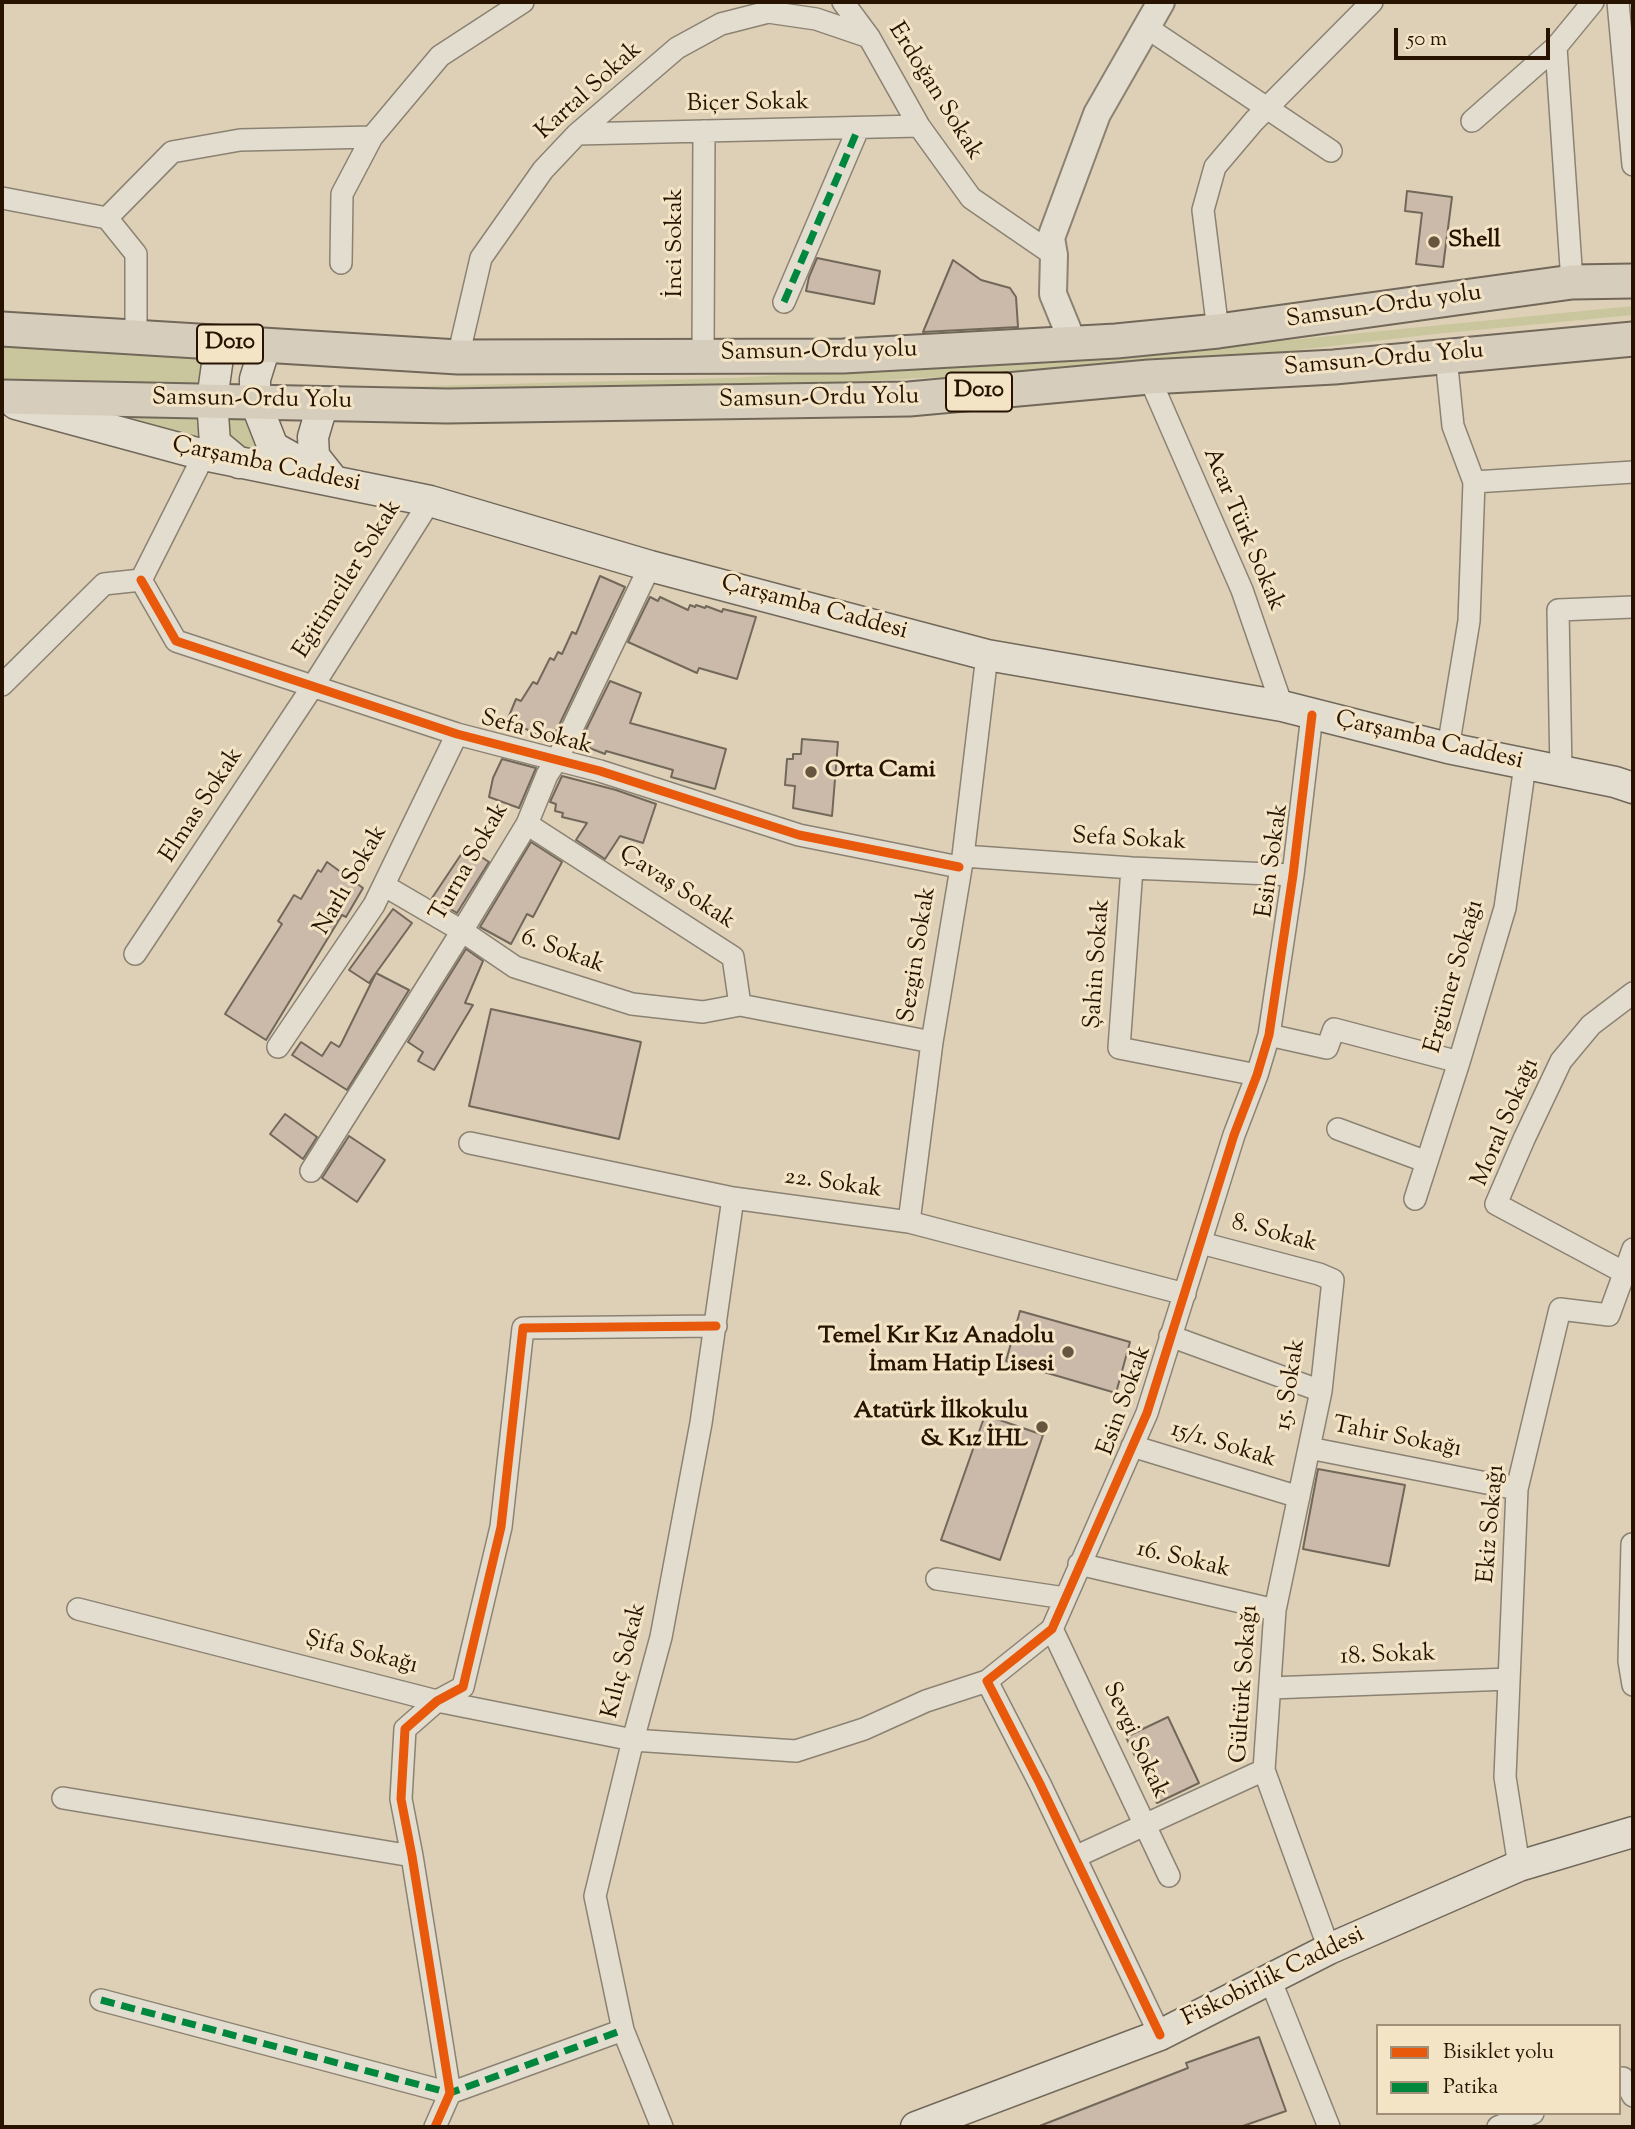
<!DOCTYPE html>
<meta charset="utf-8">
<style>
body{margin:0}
#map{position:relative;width:1635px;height:2129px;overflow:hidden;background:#ddd0b7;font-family:"Sorts Mill Goudy",serif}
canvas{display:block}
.frame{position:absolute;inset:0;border:4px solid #271300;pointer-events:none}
.legend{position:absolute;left:1376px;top:2024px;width:245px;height:91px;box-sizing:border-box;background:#f3e4c6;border:2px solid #a19077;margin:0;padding:9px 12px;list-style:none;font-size:21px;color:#271300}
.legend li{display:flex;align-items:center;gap:14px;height:35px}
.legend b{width:35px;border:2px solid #a19077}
.scale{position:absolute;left:1394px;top:28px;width:156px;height:32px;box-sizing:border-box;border:4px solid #271300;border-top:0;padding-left:9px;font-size:21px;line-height:24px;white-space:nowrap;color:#271300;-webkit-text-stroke:5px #f3e4c6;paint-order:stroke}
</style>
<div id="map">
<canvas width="1635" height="2129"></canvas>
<div class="frame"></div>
<ul class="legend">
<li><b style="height:9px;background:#e8590c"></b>Bisiklet yolu</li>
<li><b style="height:9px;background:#00873e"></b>Patika</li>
</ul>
<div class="scale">50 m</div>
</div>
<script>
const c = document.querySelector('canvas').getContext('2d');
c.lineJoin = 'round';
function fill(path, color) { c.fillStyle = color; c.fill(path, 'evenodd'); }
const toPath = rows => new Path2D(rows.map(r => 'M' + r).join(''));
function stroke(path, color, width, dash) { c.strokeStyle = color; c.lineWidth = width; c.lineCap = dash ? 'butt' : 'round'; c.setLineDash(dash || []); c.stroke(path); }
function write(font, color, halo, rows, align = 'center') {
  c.font = font + ' "Sorts Mill Goudy",serif'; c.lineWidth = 6; c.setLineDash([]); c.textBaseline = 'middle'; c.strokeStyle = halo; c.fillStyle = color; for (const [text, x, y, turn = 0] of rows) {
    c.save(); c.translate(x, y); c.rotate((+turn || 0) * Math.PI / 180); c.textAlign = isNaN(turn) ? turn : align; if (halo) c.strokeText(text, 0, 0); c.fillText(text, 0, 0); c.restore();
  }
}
const green = toPath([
 [1633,306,1633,315,1435,334,1160,366,804,384,308,394,308,389,733,378,1069,357,1260,343],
 [2,329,220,343,212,400,2,397],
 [85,414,202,416,201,446],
 [225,415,246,417,284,474,226,451]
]);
const building = toPath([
 [1407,191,1452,197,1443,267,1416,264,1422,213,1405,211,1407,191],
 [817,258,880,271,874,304,806,291,809,277,817,258],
 [953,260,981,280,1010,288,1016,297,1018,327,923,332,953,260],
 [600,576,625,587,552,740,507,721,516,699,521,701,533,682,537,684,550,658,554,660,558,652,562,654,572,632,576,634,600,576],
 [650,597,658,601,660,597,688,610,690,605,695,607,696,605,705,608,706,606,722,612,723,609,756,617,737,679,699,668,697,673,628,642,650,597],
 [610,681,641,693,630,723,726,749,715,789,671,777,673,770,606,751,605,754,579,744,610,681],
 [802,739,838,742,832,816,793,808,795,786,785,785,787,759,793,759,793,754,801,754,802,739],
 [502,759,536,768,519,808,489,797,493,778,502,759],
 [562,776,616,790,656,804,643,843,620,836,605,859,576,840,587,823,562,817,563,813,555,811,556,804,550,802,562,776],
 [531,842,562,862,533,917,527,914,511,944,480,927,531,842],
 [466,847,489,862,457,913,432,898,466,847],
 [327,862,363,888,346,917,342,915,266,1040,225,1014,282,924,278,921,294,895,301,899,318,870,321,872,327,862],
 [393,909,412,923,376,973,409,990,347,1090,292,1055,301,1042,322,1056,331,1042,339,1047,341,1044,376,973,369,983,349,970,393,909],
 [466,949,483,961,465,1003,473,1005,434,1070,418,1061,423,1052,408,1042,466,949],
 [491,1009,641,1042,619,1139,469,1106,491,1009],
 [285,1114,317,1137,303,1159,270,1134,285,1114],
 [349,1136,385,1160,357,1202,322,1178,349,1136],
 [1020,1311,1130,1342,1116,1393,1006,1361,1020,1311],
 [985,1415,1043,1435,1000,1560,941,1540,985,1415],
 [1318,1469,1405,1485,1389,1566,1303,1549,1318,1469],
 [1168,1717,1199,1783,1157,1803,1126,1737,1168,1717],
 [1259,2037,1286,2111,1240,2127,1037,2127,1188,2068,1186,2063,1259,2037]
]);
const minor = toPath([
 [843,2,869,37,919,126,971,198,1054,255],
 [1618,2,1633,165],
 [1146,27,1331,151],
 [1556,47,1593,2],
 [1472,121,1556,47,1572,282],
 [577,134,919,126],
 [2,198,107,218,172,152,240,140,372,137],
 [107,218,136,254,136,335],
 [341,263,342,194,372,137,440,56,523,2],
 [784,302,858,129],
 [1218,331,1203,210,1215,167,1254,121,1372,2],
 [703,355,704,131],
 [458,357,481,258,543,170,577,134,677,48,721,24,768,12,816,19,869,37],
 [1446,357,1453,426,1474,482,1469,621,1448,748],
 [1149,377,1242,590,1282,706],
 [1474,482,1633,472],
 [141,580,176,641,457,734,600,771,799,835,959,867],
 [2,685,104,584,141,580,204,455],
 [1561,772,1558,610,1633,607],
 [527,824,733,957,740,1005,932,1042],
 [963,856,1132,868,1293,875],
 [1132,868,1119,1048,1257,1075],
 [385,886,462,931,515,967,632,1004,703,1012,740,1005],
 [135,954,313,686,430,501],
 [1633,993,1591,1025,1561,1061,1524,1139,1496,1204,1625,1273,1633,1275],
 [1269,1035,1327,1048,1334,1029,1459,1062],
 [278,1047,374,905,457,734],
 [1338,1129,1427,1162],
 [470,1143,733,1198,909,1222,1185,1294],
 [311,1171,462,931,527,824,547,775,558,758,650,566],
 [1415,1199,1459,1062,1505,908,1525,765],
 [909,1222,932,1042,963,856,987,655],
 [1201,1243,1319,1274,1333,1280,1321,1391,1275,1610,1264,1770,1329,1949],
 [1170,1336,1321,1391],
 [1132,1446,1299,1497],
 [1309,1448,1517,1489],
 [1632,1544,1629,1661,1633,1685],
 [1079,1564,1275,1610],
 [937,1579,1065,1598],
 [78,1609,437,1701,633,1740,796,1751,864,1729,926,1701,987,1681],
 [1052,1629,1169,1876],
 [1270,1688,1509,1679],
 [63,1798,412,1856],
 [1075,1857,1264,1770],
 [1519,1866,1505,1777,1517,1489,1560,1309,1609,1315,1633,1249],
 [1270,1979,1329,2127],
 [101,2000,450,2093,623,2030],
 [1160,2035,1040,1784,987,1681,1052,1629,1147,1413,1234,1135,1257,1075,1269,1035,1293,875,1312,715],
 [1623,2078,1633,2096],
 [435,2127,450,2093,412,1856,401,1799,405,1729,437,1701,463,1687,501,1527,523,1328,716,1326],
 [662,2127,623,2030,595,1896,633,1740,661,1637,701,1423,733,1198],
 [1498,2127,1533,2113]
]);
const tertiary = toPath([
 [1073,343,1053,294,1054,255,1051,238,1097,114,1161,2]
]);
const secondary = toPath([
 [220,343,212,400,215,443,239,463],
 [265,347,255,379,255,401,273,447,314,470],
 [323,403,313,437,314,456,333,480],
 [16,404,204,455,430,501,650,566,987,655,1282,706,1448,748,1615,782,1633,788],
 [916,2127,1160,2035,1329,1949,1519,1866,1633,1832]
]);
const trunk = toPath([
 [2,329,458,357,843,356,1116,341,1218,331,1572,282,1633,281],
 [2,397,447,406,909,399,1149,377,1334,367,1633,339]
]);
const quiet = toPath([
 [784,302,858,129],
 [101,2000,450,2093,623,2030]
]);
const cycleway = toPath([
 [141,580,176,641,457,734,600,771,799,835,959,867],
 [1160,2035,1040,1784,987,1681,1052,1629,1147,1413,1234,1135,1257,1075,1269,1035,1293,875,1312,715],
 [435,2127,450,2093,412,1856,401,1799,405,1729,437,1701,463,1687,501,1527,523,1328,716,1326]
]);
const markers = [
 [1434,242,7,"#675540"],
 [811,772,7,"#675540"],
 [1068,1352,7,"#675540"],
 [1042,1427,7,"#675540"]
];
const shields = [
 [230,344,66],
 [979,392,66]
];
const shieldNames = [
 ["D010",230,344],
 ["D010",979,392]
];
const streetNames = [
 ["Kartal Sokak",590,92,-42],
 ["Erdoğan Sokak",934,92,58],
 ["Biçer Sokak",748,105,-1],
 ["İnci Sokak",677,243,-90],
 ["Samsun-Ordu yolu",1384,308,-8],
 ["Samsun-Ordu yolu",819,353,-1],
 ["Samsun-Ordu Yolu",1384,361,-5],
 ["Samsun-Ordu Yolu",819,400,-1],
 ["Samsun-Ordu Yolu",252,401,1],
 ["Çarşamba Caddesi",266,466,12],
 ["Acar Türk Sokak",1242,530,67],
 ["Eğitimciler Sokak",349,580,-58],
 ["Çarşamba Caddesi",814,609,15],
 ["Sefa Sokak",536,734,15],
 ["Çarşamba Caddesi",1429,742,13],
 ["Elmas Sokak",203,806,-57],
 ["Sefa Sokak",1129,841,3],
 ["Esin Sokak",1274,861,-82],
 ["Turna Sokak",471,863,-60],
 ["Narlı Sokak",352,881,-60],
 ["Çavaş Sokak",676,889,33],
 ["6. Sokak",562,953,20],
 ["Sezgin Sokak",919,955,-81],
 ["Şahin Sokak",1099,964,-86],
 ["Ergüner Sokağı",1456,977,-74],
 ["Moral Sokağı",1507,1123,-67],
 ["22. Sokak",833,1185,8],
 ["8. Sokak",1274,1235,15],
 ["15. Sokak",1292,1385,-81],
 ["Esin Sokak",1126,1401,-70],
 ["Tahir Sokağı",1397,1439,11],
 ["15/1. Sokak",1223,1446,17],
 ["Ekiz Sokağı",1493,1524,-85],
 ["16. Sokak",1183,1561,13],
 ["Şifa Sokağı",361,1654,14],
 ["18. Sokak",1388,1657,-2],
 ["Kılıç Sokak",626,1661,-76],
 ["Gültürk Sokağı",1246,1684,-86],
 ["Sevgi Sokak",1134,1741,65],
 ["Fiskobirlik Caddesi",1274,1978,-26]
];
const poiNames = [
 ["Shell",1448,242],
 ["Orta Cami",825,772],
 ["Temel Kır Kız Anadolu",1054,1338,"right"],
 ["İmam Hatip Lisesi",1054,1366,"right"],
 ["Atatürk İlkokulu",1028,1413,"right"],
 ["& Kız İHL",1028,1441,"right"]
];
fill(green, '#c9c69d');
fill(building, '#cbbaaa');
stroke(building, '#72685a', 2);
stroke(minor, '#8c8272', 24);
stroke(tertiary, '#8c8272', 30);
stroke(secondary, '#72685a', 33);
stroke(trunk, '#72685a', 37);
stroke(minor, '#e3ddd0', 21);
stroke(tertiary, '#e3ddd0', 26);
stroke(secondary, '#e3ddd0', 30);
stroke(trunk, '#d7cdbc', 33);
stroke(quiet, '#00873e', 7, [14, 7]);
stroke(cycleway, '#e8590c', 9);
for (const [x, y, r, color] of markers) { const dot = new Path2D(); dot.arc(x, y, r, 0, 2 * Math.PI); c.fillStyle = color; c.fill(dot); stroke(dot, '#f3e4c6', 2.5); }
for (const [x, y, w] of shields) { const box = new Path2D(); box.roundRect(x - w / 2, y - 19.5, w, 39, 5); c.fillStyle = '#f3e4c6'; c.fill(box); stroke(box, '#271300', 2); }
write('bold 23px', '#271300', null, shieldNames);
write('24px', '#271300', '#f3e4c6', streetNames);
write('bold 24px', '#271300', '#f3e4c6', poiNames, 'left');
</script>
